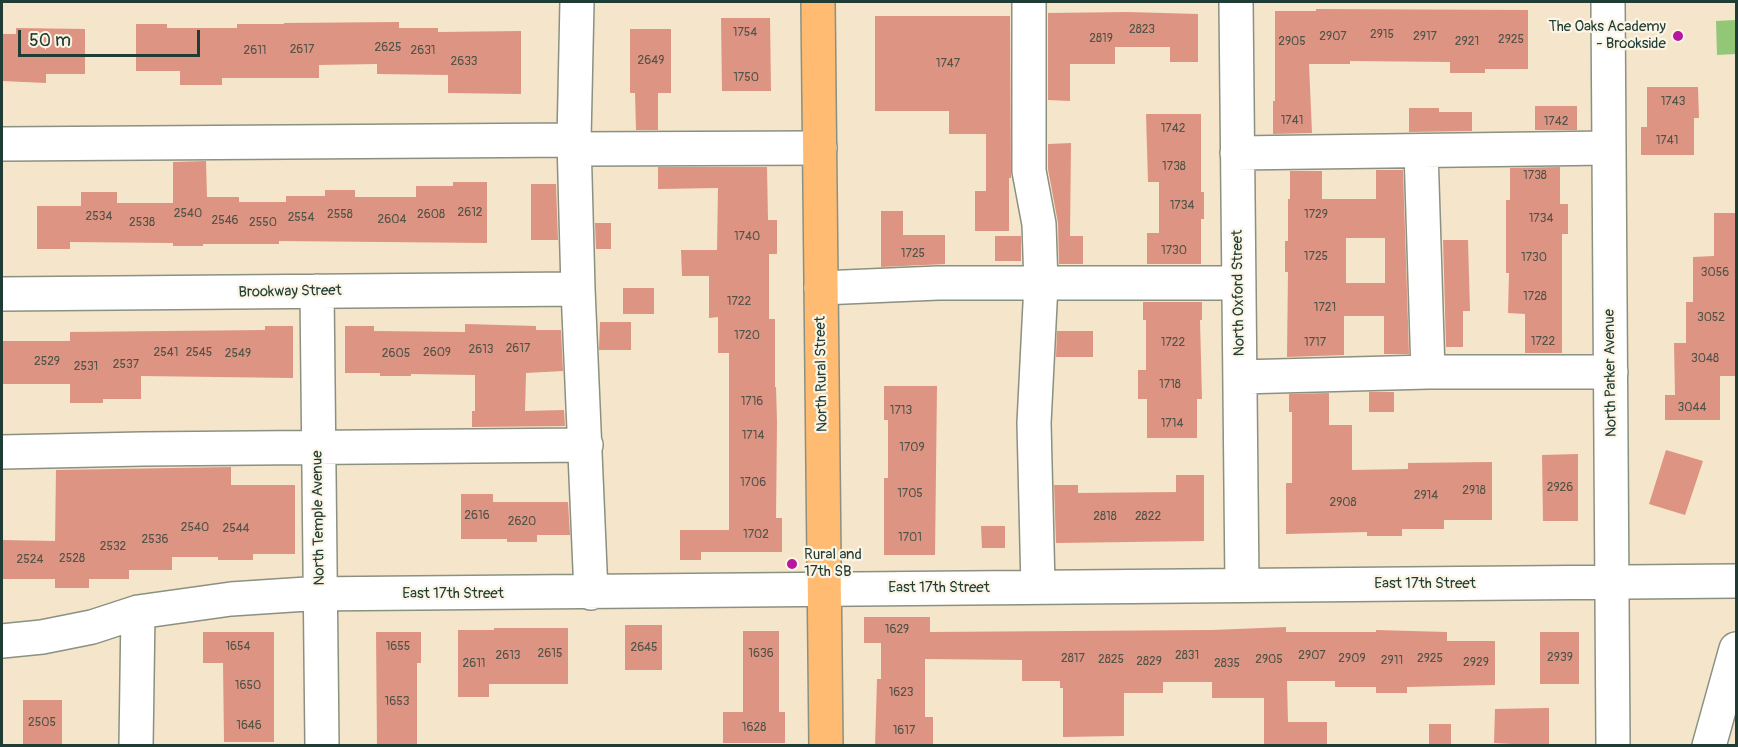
<!DOCTYPE html>
<style>
body{margin:0}
#map{position:relative;width:1738px;height:747px;overflow:hidden;background:#f5e5cb;font-family:Pangolin,sans-serif}
canvas{display:block}
.frame{position:absolute;inset:0;border:3px solid #1f3d34;pointer-events:none}
.scale{position:absolute;left:18px;top:30px;width:182px;height:27px;box-sizing:border-box;border:3px solid #1f3d34;border-top:0;padding-left:8px;font-size:18px;line-height:21px;white-space:nowrap;color:#1f3d34;-webkit-text-stroke:4px #fcf5e5;paint-order:stroke}
</style>
<div id="map">
<canvas width="1738" height="747"></canvas>
<div class="frame"></div>
<div class="scale">50 m</div>
</div>
<script>
const c = document.querySelector('canvas').getContext('2d');
c.lineJoin = 'round';
function fill(path, color) { c.fillStyle = color; c.fill(path, 'evenodd'); }
const toPath = rows => new Path2D(rows.map(r => 'M' + r).join(''));
function stroke(path, color, width, dash) { c.strokeStyle = color; c.lineWidth = width; c.lineCap = dash ? 'butt' : 'round'; c.setLineDash(dash || []); c.stroke(path); }
function write(font, color, halo, rows, align = 'center') {
  c.font = font + ' Pangolin,sans-serif'; c.lineWidth = 4.5; c.setLineDash([]); c.textBaseline = 'middle'; c.strokeStyle = halo; c.fillStyle = color; for (const [text, x, y, turn = 0] of rows) {
    c.save(); c.translate(x, y); c.rotate((+turn || 0) * Math.PI / 180); c.textAlign = isNaN(turn) ? turn : align; if (halo) c.strokeText(text, 0, 0); c.fillText(text, 0, 0); c.restore();
  }
}
const green = toPath([
 [1736,20,1736,54,1717,55,1716,21]
]);
const building = toPath([
 [1316,9,1528,10,1528,69,1485,69,1485,73,1450,73,1450,62,1350,61,1350,64,1309,64,1312,133,1273,134,1273,101,1275,101,1275,11,1316,11],
 [1128,12,1198,14,1198,62,1170,62,1170,47,1115,47,1115,64,1070,64,1070,101,1048,100,1048,13],
 [875,16,1010,16,1011,178,1009,178,1009,231,975,231,975,191,986,191,986,134,949,134,949,111,875,111],
 [721,18,770,18,771,91,722,91],
 [399,22,399,28,438,28,438,32,521,31,521,94,448,93,448,75,377,74,377,64,319,65,319,78,222,78,222,85,180,85,180,71,136,71,136,24,167,24,167,28,237,28,237,24,284,24,284,23],
 [16,28,85,29,85,74,46,74,46,83,2,81,2,34,16,34],
 [630,29,671,29,671,93,658,93,658,130,636,130,635,93,630,93],
 [1647,87,1698,87,1699,118,1694,118,1694,155,1641,155,1641,127,1647,127],
 [1535,106,1577,106,1577,130,1535,130],
 [1409,108,1439,108,1439,112,1472,112,1472,131,1409,132],
 [1146,114,1201,114,1201,192,1204,192,1204,219,1201,219,1201,264,1147,264,1147,233,1159,233,1159,182,1148,182],
 [1071,143,1070,236,1083,236,1083,264,1059,264,1058,223,1048,169,1048,144],
 [206,161,207,197,239,197,239,202,286,202,286,196,325,196,325,190,355,190,355,197,416,197,416,186,453,186,453,182,487,182,487,243,279,241,279,244,203,244,203,246,173,246,173,243,70,242,70,249,37,249,37,206,81,206,81,192,117,192,117,203,173,203,173,162],
 [658,167,767,167,768,220,777,220,777,254,769,254,769,319,775,319,775,387,776,387,777,422,776,518,782,518,782,552,701,552,701,560,680,560,680,530,729,530,729,353,718,353,718,317,709,318,709,276,682,276,681,250,717,250,718,188,658,189],
 [1560,167,1560,204,1568,204,1568,234,1562,234,1562,353,1525,353,1525,314,1508,313,1509,273,1506,273,1506,200,1510,200,1510,168],
 [1376,170,1403,170,1409,354,1384,354,1384,316,1344,316,1344,355,1287,357,1288,272,1285,272,1285,241,1288,241,1288,199,1290,199,1290,171,1322,171,1322,199,1376,199],
 [1346,238,1385,238,1385,283,1346,283],
 [531,184,556,184,558,240,531,240],
 [881,211,903,211,903,235,945,235,945,264,881,267],
 [1714,213,1737,213,1737,376,1720,376,1720,420,1665,420,1665,395,1675,395,1674,343,1686,343,1686,302,1693,302,1693,257,1714,256],
 [595,223,611,223,611,249,596,249],
 [995,236,1021,236,1021,261,995,261],
 [1443,240,1468,240,1470,311,1463,311,1463,347,1446,347],
 [623,288,654,288,654,314,623,314],
 [1143,302,1202,302,1202,320,1200,320,1202,399,1197,399,1197,438,1147,438,1147,399,1138,399,1138,370,1146,370,1146,320,1143,320],
 [600,322,631,322,631,350,599,350],
 [465,324,536,326,536,330,561,330,563,371,526,373,525,411,564,410,565,426,472,427,472,411,475,411,475,375,411,374,411,376,380,376,380,373,345,373,345,326,374,326,374,331,465,332],
 [265,326,293,326,293,378,141,376,141,399,103,399,103,403,70,403,70,384,2,384,2,341,70,341,70,332,265,330],
 [1057,331,1093,331,1093,357,1056,357],
 [884,386,937,386,935,555,884,555,884,478,888,478,888,420,884,420],
 [1369,392,1394,392,1394,412,1369,412],
 [1329,393,1329,425,1352,425,1352,470,1408,469,1408,463,1492,462,1492,520,1444,520,1444,529,1402,529,1402,536,1367,536,1367,532,1286,534,1286,483,1292,483,1292,412,1289,412,1289,394],
 [1666,450,1703,461,1685,515,1649,504],
 [1578,454,1578,521,1543,521,1542,455],
 [231,467,231,485,295,485,295,554,253,554,253,560,218,560,218,557,172,557,172,570,129,570,129,579,89,579,89,588,55,588,55,579,2,579,2,540,55,541,56,470],
 [1176,475,1204,475,1204,541,1056,543,1054,485,1078,485,1078,493,1176,492],
 [461,494,493,494,493,502,568,502,570,535,537,535,537,542,507,542,507,539,461,539],
 [981,526,1005,526,1005,548,982,548],
 [864,617,930,617,930,632,1212,630,1286,627,1286,632,1376,632,1376,630,1447,632,1447,641,1495,641,1495,685,1407,687,1407,693,1376,693,1376,687,1335,687,1335,681,1287,681,1288,722,1327,722,1327,745,1264,745,1264,698,1212,698,1212,682,1163,682,1163,693,1124,693,1124,736,1063,737,1063,688,1060,688,1060,681,1022,681,1022,660,925,659,925,717,933,717,933,746,875,746,877,679,881,679,881,643,864,643],
 [625,625,662,625,662,670,625,670],
 [494,628,568,628,568,684,489,684,489,697,458,697,458,630,494,630],
 [743,631,779,631,779,712,785,712,785,743,723,743,723,712,743,712],
 [203,632,274,632,274,742,224,742,223,663,203,663],
 [376,632,421,632,421,663,417,663,417,746,377,746],
 [1540,632,1579,632,1579,684,1540,684],
 [23,700,62,700,62,746,23,746],
 [1549,708,1549,746,1494,743,1495,709],
 [1429,724,1451,724,1451,746,1429,746]
]);
const minor = toPath([
 [577,2,574,140,578,289,591,593],
 [1029,2,1029,171,1039,224,1041,284,1034,423,1038,587],
 [1236,2,1242,585],
 [1608,2,1613,746],
 [2,144,574,140],
 [575,149,820,148],
 [1421,151,1428,372],
 [1237,153,1609,148],
 [821,288,938,283,1239,283],
 [317,291,322,746],
 [2,294,578,289],
 [1240,377,1428,372,1611,372],
 [2,452,142,449,586,445],
 [2,641,42,637,92,627,138,612,231,599,307,594,1736,581],
 [136,746,138,612],
 [1709,746,1736,649]
]);
const major = toPath([
 [818,2,826,746]
]);
const markers = [
 [1678,36,6,"#b5179e"],
 [792,564,6,"#b5179e"]
];
const numberNames = [
 ["2823",1142,30],
 ["1754",745,33],
 ["2915",1382,35],
 ["2907",1333,37],
 ["2917",1425,37],
 ["2819",1101,39],
 ["2925",1511,40],
 ["2905",1292,42],
 ["2921",1467,42],
 ["2625",388,48],
 ["2617",302,50],
 ["2611",255,51],
 ["2631",423,51],
 ["2649",651,61],
 ["2633",464,62],
 ["1747",948,64],
 ["1750",746,78],
 ["1743",1673,102],
 ["1741",1292,121],
 ["1742",1556,122],
 ["1742",1173,129],
 ["1741",1667,141],
 ["1738",1174,167],
 ["1738",1535,176],
 ["1734",1182,206],
 ["2612",470,213],
 ["2540",188,214],
 ["2558",340,215],
 ["2608",431,215],
 ["1729",1316,215],
 ["2534",99,217],
 ["2554",301,218],
 ["1734",1541,219],
 ["2604",392,220],
 ["2546",225,221],
 ["2538",142,223],
 ["2550",263,223],
 ["1740",747,237],
 ["1730",1174,251],
 ["1725",913,254],
 ["1725",1316,257],
 ["1730",1534,258],
 ["3056",1715,273],
 ["1728",1535,297],
 ["1722",739,302],
 ["1721",1325,308],
 ["3052",1711,318],
 ["1720",747,336],
 ["1722",1543,342],
 ["1722",1173,343],
 ["1717",1315,343],
 ["2617",518,349],
 ["2613",481,350],
 ["2541",166,353],
 ["2545",199,353],
 ["2609",437,353],
 ["2549",238,354],
 ["2605",396,354],
 ["3048",1705,359],
 ["2529",47,362],
 ["2537",126,365],
 ["2531",86,367],
 ["1718",1170,385],
 ["1716",752,402],
 ["3044",1692,408],
 ["1713",901,411],
 ["1714",1172,424],
 ["1714",753,436],
 ["1709",912,448],
 ["1706",753,483],
 ["2926",1560,488],
 ["2918",1474,491],
 ["1705",910,494],
 ["2914",1426,496],
 ["2908",1343,503],
 ["2616",477,516],
 ["2818",1105,517],
 ["2822",1148,517],
 ["2620",522,522],
 ["2540",195,528],
 ["2544",236,529],
 ["1702",756,535],
 ["1701",910,538],
 ["2536",155,540],
 ["2532",113,547],
 ["2528",72,559],
 ["2524",30,560],
 ["1629",897,630],
 ["1654",238,647],
 ["1655",398,647],
 ["2645",644,648],
 ["2615",550,654],
 ["1636",761,654],
 ["2613",508,656],
 ["2831",1187,656],
 ["2907",1312,656],
 ["2939",1560,658],
 ["2817",1073,659],
 ["2909",1352,659],
 ["2925",1430,659],
 ["2825",1111,660],
 ["2905",1269,660],
 ["2911",1392,661],
 ["2829",1149,662],
 ["2929",1476,663],
 ["2611",474,664],
 ["2835",1227,664],
 ["1650",248,686],
 ["1623",901,693],
 ["1653",397,702],
 ["2505",42,723],
 ["1646",249,726],
 ["1628",754,728],
 ["1617",904,731]
];
const poiNames = [
 ["The Oaks Academy",1666,27],
 ["- Brookside",1666,44],
 ["Rural and",804,555,"left"],
 ["17th SB",804,572,"left"]
];
const streetNames = [
 ["Brookway Street",290,292,-1],
 ["North Oxford Street",1239,293,-91],
 ["North Parker Avenue",1611,373,-91],
 ["North Rural Street",822,374,-91],
 ["North Temple Avenue",319,518,-91],
 ["East 17th Street",1425,584],
 ["East 17th Street",939,588],
 ["East 17th Street",453,594]
];
fill(green, '#93c778');
fill(building, '#de9482');
stroke(minor, '#8a9180', 36);
stroke(major, '#8a9180', 36);
stroke(minor, '#fff', 33);
stroke(major, '#ffbb71', 33);
for (const [x, y, r, color] of markers) { const dot = new Path2D(); dot.arc(x, y, r, 0, 2 * Math.PI); c.fillStyle = color; c.fill(dot); stroke(dot, '#fcf5e5', 2); }
write('12px', '#4f5348', null, numberNames);
write('15px', '#1f3d34', '#fcf5e5', poiNames, 'right');
write('15px', '#1f3d34', '#fcf5e5', streetNames);
</script>
